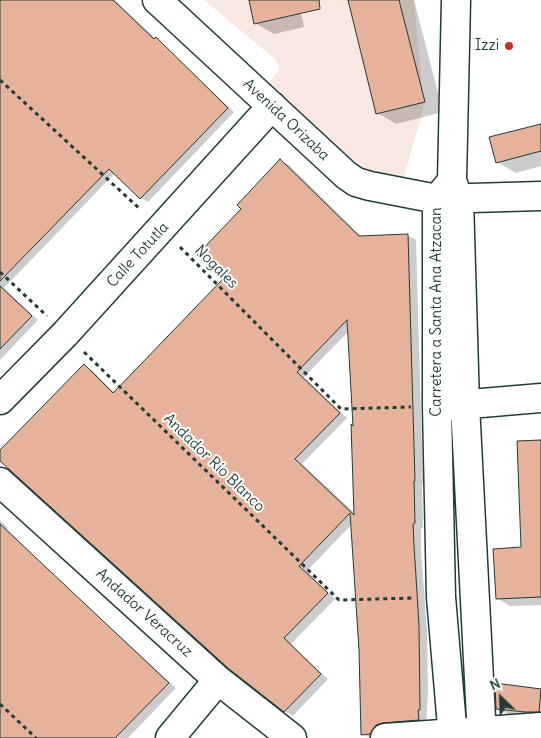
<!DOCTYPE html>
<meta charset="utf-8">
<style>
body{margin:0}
#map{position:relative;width:541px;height:738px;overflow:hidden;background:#fff;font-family:Delius,sans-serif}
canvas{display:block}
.north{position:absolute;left:476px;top:673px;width:50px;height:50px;-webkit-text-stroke:4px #fff;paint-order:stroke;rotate:336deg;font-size:14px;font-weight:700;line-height:20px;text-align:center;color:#1f3d34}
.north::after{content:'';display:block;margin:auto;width:18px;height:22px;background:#1f3d34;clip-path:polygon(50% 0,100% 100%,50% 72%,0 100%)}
</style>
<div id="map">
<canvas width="541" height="738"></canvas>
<div class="north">N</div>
</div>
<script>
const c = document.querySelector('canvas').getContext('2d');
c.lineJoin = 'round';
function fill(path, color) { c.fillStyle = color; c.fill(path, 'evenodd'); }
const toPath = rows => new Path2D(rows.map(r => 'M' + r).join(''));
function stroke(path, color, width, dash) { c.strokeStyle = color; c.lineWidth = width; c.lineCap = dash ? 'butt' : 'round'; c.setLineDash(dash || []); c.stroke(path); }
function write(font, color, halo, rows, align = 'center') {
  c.font = font + ' Delius,sans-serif'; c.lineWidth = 4; c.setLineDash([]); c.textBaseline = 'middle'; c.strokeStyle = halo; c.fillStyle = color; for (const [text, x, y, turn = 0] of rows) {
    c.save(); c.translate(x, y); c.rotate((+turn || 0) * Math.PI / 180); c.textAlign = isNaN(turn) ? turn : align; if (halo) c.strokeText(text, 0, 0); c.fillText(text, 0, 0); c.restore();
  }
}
const built = toPath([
 [204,0,414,0,424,107,403,180,365,176,269,83,279,70,276,60]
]);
const shadow = toPath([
 [0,0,115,0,156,39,162,43,234,112,148,202,141,198,115,173,4,288,38,320,0,360],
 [250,0,298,0,304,27,274,34,255,23],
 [349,0,414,0,443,112,396,124,378,113],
 [541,125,541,166,516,173,497,162],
 [281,161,289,165,362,237,407,235,416,240,423,485,422,485,423,528,421,528,421,550,427,631,428,694,426,724,379,738,370,738,362,734,361,650,352,524,307,571,335,599,291,644,328,679,293,716,285,711,0,459,0,452,84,366,92,370,115,393,223,280,243,209],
 [349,331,355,428,356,514,302,464,347,418,304,377],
 [541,441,541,605,510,606,497,598,522,549],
 [0,520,8,528,7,529,40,562,176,688,128,738,0,738],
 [497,685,541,691,541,719,511,716,497,708]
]);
const building = toPath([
 [0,0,113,0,154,39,156,37,228,108,140,199,109,169,0,281,0,0],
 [249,0,319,0,320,9,254,24,249,0],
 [348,0,399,0,425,102,376,114,348,0],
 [541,124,541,151,496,163,489,137,541,124],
 [280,159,359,236,408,234,415,481,414,481,415,523,413,524,414,545,419,625,420,710,418,710,419,720,383,723,376,725,370,734,361,735,359,650,350,513,299,566,328,593,284,638,321,674,284,712,228,668,0,461,0,450,84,364,113,393,222,280,197,255,241,209,237,205,280,159],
 [347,320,353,426,351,424,354,515,295,459,340,413,297,372,347,320],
 [0,286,32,316,0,349,0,286],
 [541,440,541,597,496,599,493,549,521,547,517,441,541,440],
 [0,524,169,683,115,738,0,738,0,524],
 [495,683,541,689,539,712,525,712,496,709,495,683]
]);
const path = toPath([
 [0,80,141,210],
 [180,247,341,409,411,407],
 [0,272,47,316],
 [84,352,339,600,414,598],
 [0,704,36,738]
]);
const minor = toPath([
 [157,0,346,175,356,182,370,186,437,199,541,196],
 [456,0,452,181,459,199,465,404,482,738],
 [452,181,437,199,437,407,441,597,453,738],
 [0,400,65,334,272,106],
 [446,406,541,398],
 [0,482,218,680,292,738],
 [170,738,218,680],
 [385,738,541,727]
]);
const markers = [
 [509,46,5,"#c8321e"]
];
const poiNames = [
 ["Izzi",499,46]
];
const streetNames = [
 ["Avenida Orizaba",286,120,43],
 ["Calle Totutla",138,255,-47],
 ["Nogales",216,267,45],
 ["Carretera a Santa Ana Atzacan",437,312,-90],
 ["Andador Río Blanco",214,463,44],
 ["Andador Veracruz",144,613,42]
];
fill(built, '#f8e8e1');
fill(shadow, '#0003');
fill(building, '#e7b29b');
stroke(building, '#1f3d34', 1);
stroke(minor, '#1f3d34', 31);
stroke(path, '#1f3d34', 3, [4, 4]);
stroke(minor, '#fff', 28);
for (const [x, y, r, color] of markers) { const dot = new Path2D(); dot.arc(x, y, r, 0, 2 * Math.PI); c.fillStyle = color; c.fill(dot); stroke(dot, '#fff', 2); }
write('15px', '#1f3d34', '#fff', poiNames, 'right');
write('15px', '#1f3d34', '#fff', streetNames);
</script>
